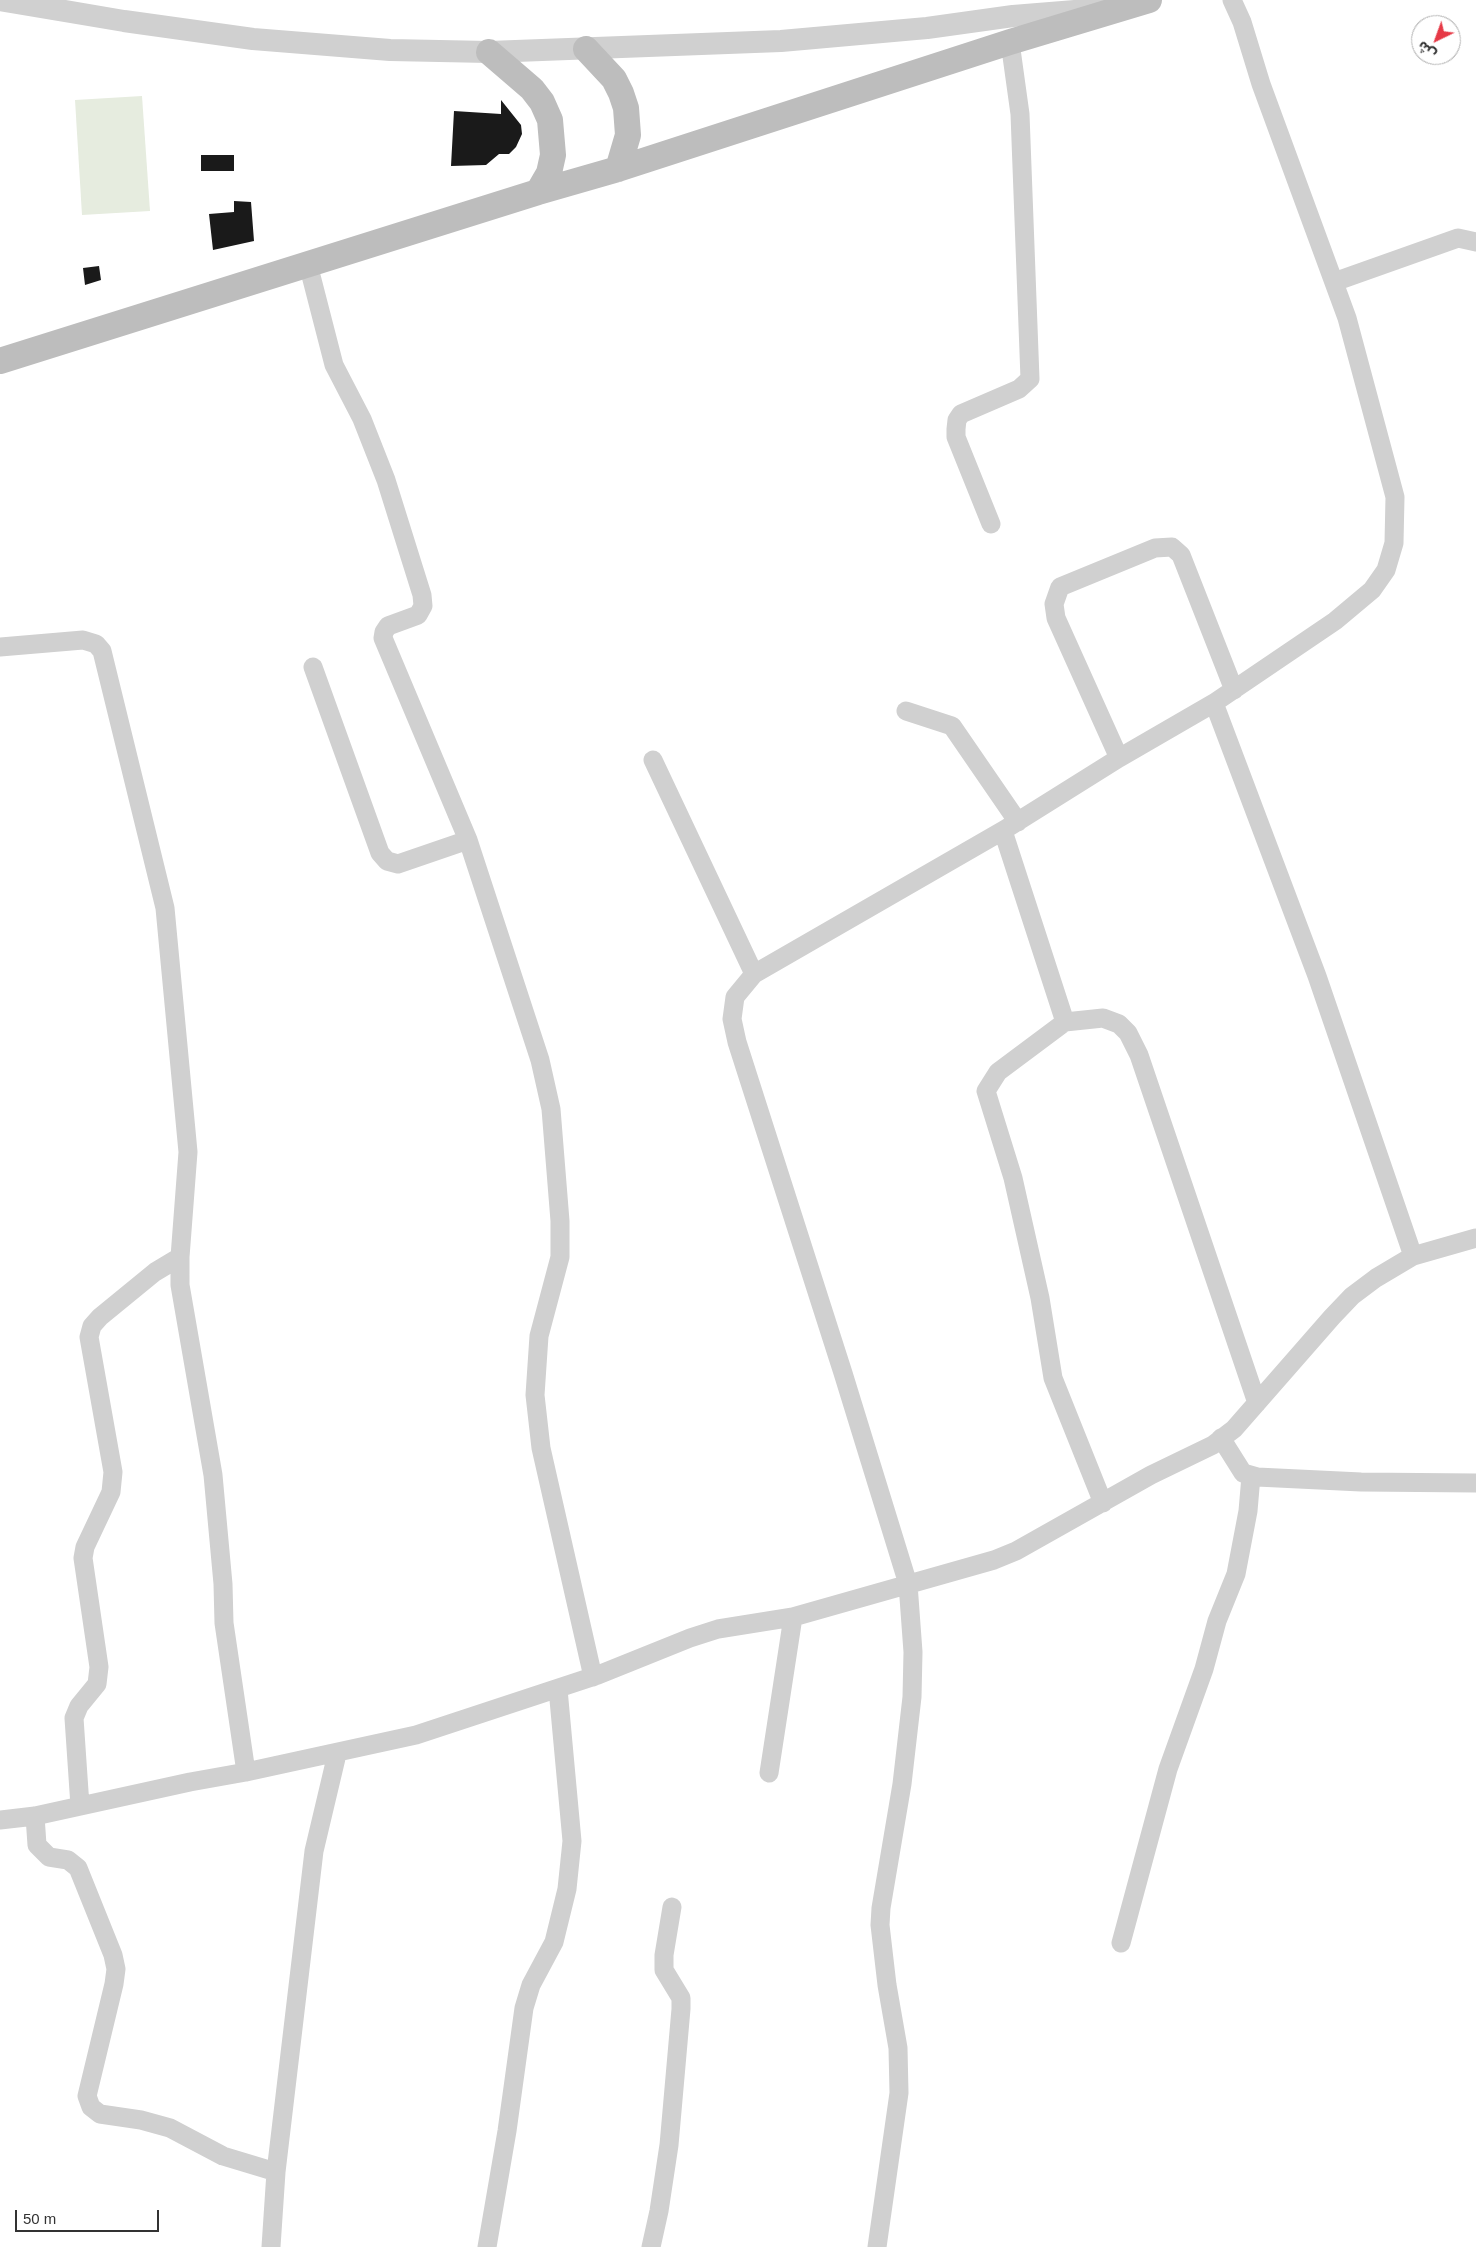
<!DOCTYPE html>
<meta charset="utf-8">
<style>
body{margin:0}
#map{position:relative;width:1476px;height:2247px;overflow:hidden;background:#fff;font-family:Helvetica,"Noto Sans Arabic",sans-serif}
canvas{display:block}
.north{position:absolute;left:1411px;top:15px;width:50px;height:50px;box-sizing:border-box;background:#fff;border:1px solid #adadad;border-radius:50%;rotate:222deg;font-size:14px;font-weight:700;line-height:20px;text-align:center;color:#333}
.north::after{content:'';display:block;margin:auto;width:18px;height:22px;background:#e63946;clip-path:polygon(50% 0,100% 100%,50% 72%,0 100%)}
.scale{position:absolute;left:15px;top:2210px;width:144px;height:22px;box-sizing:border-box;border:2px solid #333;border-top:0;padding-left:6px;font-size:15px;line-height:18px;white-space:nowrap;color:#333;-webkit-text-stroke:4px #fff;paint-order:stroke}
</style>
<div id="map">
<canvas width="1476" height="2247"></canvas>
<div class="north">ش</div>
<div class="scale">50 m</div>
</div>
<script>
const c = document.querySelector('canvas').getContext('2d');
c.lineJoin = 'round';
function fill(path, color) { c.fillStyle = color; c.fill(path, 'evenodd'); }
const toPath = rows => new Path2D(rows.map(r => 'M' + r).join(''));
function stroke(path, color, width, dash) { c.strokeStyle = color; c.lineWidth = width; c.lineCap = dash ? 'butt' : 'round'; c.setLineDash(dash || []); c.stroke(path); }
const green = toPath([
 [142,96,150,211,82,215,75,100]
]);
const building = toPath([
 [501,100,521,125,522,134,516,147,509,154,499,154,486,165,451,166,454,111,501,114],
 [201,155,234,155,234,171,201,171],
 [234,201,251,202,254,241,213,250,209,214,234,212],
 [99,266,101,280,85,285,83,268]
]);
const minor = toPath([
 [308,264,334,365,362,419,386,480,422,595,423,606,418,615,388,626,384,632,383,638,468,840,540,1060,551,1109,560,1221,560,1257,539,1336,535,1395,541,1448,593,1677],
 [1334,282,1458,238,1476,242],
 [991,524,956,437,956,429,957,420,961,414,1019,389,1030,379,1020,114,1010,42],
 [0,647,83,640,96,644,102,651,165,908,188,1152,180,1257,180,1285,213,1475,223,1584,224,1623,246,1772],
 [313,667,380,853,387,861,398,864,468,840],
 [1214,703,1317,976,1413,1256],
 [906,711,952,726,1018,822],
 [1119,758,1056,618,1054,604,1060,587,1155,548,1172,547,1181,555,1234,690],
 [653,760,754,974],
 [1003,831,1065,1022,1103,1018,1119,1024,1128,1033,1139,1055,1257,1403],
 [1065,1022,998,1072,986,1091,1013,1178,1040,1298,1053,1378,1103,1503],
 [1221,1438,1243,1473,1257,1477,1361,1482,1476,1483],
 [769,1773,793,1617],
 [80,1806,74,1718,79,1706,97,1684,99,1667,83,1558,85,1547,111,1492,113,1472,89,1337,92,1326,100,1317,155,1272,180,1257],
 [35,1816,37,1845,49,1857,68,1860,78,1868,113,1955,116,1969,114,1984,87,2096,91,2107,100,2114,141,2120,170,2128,223,2156,276,2172],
 [0,1820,35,1816,190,1782,246,1772,416,1735,598,1675,690,1638,718,1629,793,1617,994,1560,1016,1551,1151,1475,1213,1445,1234,1429,1332,1317,1352,1296,1376,1278,1413,1256,1476,1238],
 [1121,1943,1168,1769,1204,1669,1217,1621,1236,1574,1248,1511,1251,1476],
 [271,2247,276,2172,314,1851,337,1754],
 [487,2247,507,2131,524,2008,531,1985,554,1942,567,1889,572,1841,558,1689],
 [651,2247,659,2211,669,2145,681,2009,681,1998,664,1970,664,1955,672,1907],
 [877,2247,899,2093,898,2048,887,1985,880,1925,881,1908,902,1784,912,1697,913,1652,908,1584,843,1373,737,1042,732,1019,735,997,754,974,1004,830,1119,758,1214,703,1335,621,1372,590,1386,570,1394,543,1395,497,1347,318,1261,84,1242,22,1232,0]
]);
const tertiary = toPath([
 [0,0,124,21,253,39,390,50,489,52,781,41,927,28,1013,16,1099,9]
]);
const secondary = toPath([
 [586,49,614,79,621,93,626,108,628,135,618,169],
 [489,52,532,89,542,102,550,120,553,155,549,173,538,192],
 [0,361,538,192,618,169,1010,42,1149,0]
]);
fill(green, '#e6ecdf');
fill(building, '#1a1a1a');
stroke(minor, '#d0d0d0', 19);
stroke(tertiary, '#d0d0d0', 22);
stroke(secondary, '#bdbdbd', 26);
</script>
